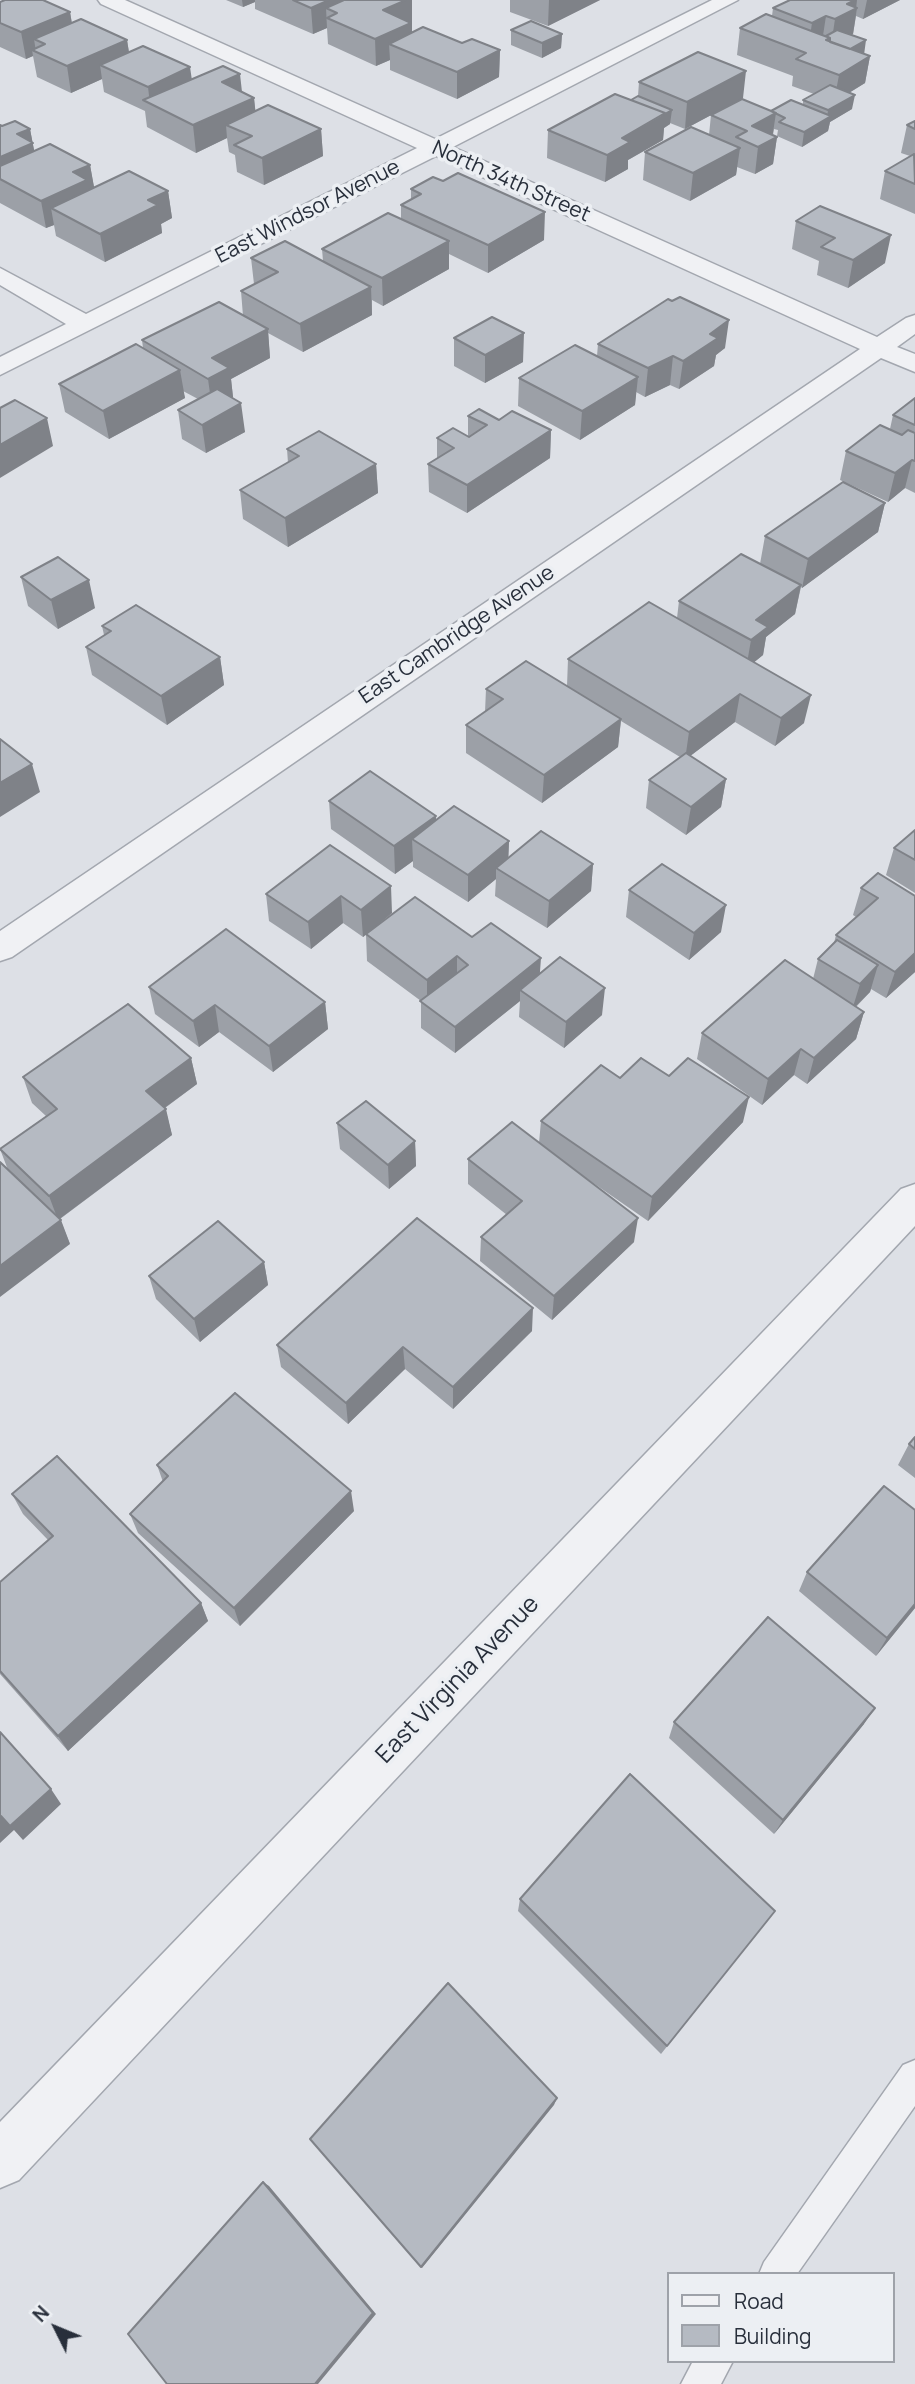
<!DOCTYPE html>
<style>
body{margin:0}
#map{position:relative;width:915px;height:2384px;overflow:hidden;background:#dde0e6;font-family:Manrope,sans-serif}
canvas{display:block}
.legend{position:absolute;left:667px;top:2272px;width:228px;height:91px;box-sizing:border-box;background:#eceff3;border:2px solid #9ea2a9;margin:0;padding:9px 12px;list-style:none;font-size:21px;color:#282f3b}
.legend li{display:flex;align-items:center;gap:14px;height:35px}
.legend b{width:35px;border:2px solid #9ea2a9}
.north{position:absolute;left:21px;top:2293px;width:70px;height:70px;-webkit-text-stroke:5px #eceff3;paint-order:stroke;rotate:313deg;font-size:19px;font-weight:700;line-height:28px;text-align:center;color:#282f3b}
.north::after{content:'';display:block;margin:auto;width:24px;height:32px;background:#282f3b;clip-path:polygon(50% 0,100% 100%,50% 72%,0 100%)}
</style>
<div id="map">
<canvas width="915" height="2384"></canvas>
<ul class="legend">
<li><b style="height:9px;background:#f0f1f4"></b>Road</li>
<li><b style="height:19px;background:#b5bac2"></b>Building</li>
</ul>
<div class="north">N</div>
</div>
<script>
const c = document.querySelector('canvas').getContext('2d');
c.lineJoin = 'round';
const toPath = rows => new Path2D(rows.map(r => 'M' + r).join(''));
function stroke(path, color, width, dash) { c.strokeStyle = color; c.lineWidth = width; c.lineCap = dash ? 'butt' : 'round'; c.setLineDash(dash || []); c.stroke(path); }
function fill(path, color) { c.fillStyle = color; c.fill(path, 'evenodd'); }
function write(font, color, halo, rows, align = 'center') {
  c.font = font + ' Manrope,sans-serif'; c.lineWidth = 7; c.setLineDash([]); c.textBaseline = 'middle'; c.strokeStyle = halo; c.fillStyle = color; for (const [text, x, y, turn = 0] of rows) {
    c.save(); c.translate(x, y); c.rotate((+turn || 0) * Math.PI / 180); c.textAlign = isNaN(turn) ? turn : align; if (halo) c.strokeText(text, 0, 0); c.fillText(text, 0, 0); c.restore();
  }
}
const lane = toPath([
 [915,2060,915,2106,797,2274,759,2274,764,2262,903,2065,915,2060],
 [693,2361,733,2361,721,2384,681,2384,693,2361]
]);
const street = toPath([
 [98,0,125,0,435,139,712,0,738,0,453,147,877,337,906,318,915,315,915,334,897,347,915,354,915,372,881,358,12,957,0,961,0,931,860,349,436,156,0,375,0,357,66,324,0,285,0,268,86,314,417,148,101,4,98,0],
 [915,1184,915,1226,19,2180,0,2188,0,2122,901,1189,915,1184]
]);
const wall = toPath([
 [226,0,412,0,412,33,500,50,499,77,457,99,390,70,390,60,376,66,328,44,327,28,313,34,255,9,255,2,243,7],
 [510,0,600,0,548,26,510,12],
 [790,0,900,0,863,19,856,16,853,34,852,35,864,54,870,56,865,83,849,93,852,109,830,122,828,131,802,147,777,136,778,130,774,129,773,135,777,137,773,164,755,174,737,167,736,175,690,201,643,180,645,152,709,135,711,115,771,111,803,105,803,100,814,94,792,86,793,76,737,55,740,28,772,16,773,8],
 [0,2,70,12,72,23,127,40,129,52,192,79,242,92,254,98,255,111,321,129,323,156,264,185,237,172,235,155,229,152,227,138,196,153,147,127,145,111,104,92,102,79,71,93,37,77,33,56,26,59,0,47],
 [511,30,562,34,561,48,542,58,511,45],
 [639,82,743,98,685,129,670,123,670,124,664,128,663,140,628,160,628,169,605,182,547,158,548,130,631,100,638,96],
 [915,121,915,214,880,199,885,171,910,156,901,153,907,125],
 [0,125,30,129,34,151,90,165,94,188,168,191,172,218,161,224,162,233,105,262,56,236,54,225,46,228,0,203],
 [411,189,544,240,488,273,449,254,449,269,383,306,372,300,372,315,303,352,268,333,270,358,231,379,233,397,231,397,245,432,206,453,182,439,178,410,198,399,183,391,185,398,109,439,65,412,59,384,143,348,142,340,243,316,241,291,254,284,251,258,323,261,322,249,401,219,401,205,411,199],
 [820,206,885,263,848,288,817,275,819,261,792,249,796,221],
 [454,338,523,362,485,383,454,366],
 [598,344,725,348,716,355,714,366,679,389,670,385,645,397,636,392,635,405,580,440,518,406,519,378,597,356],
 [915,398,915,493,905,488,888,502,840,480,846,451,890,429,893,415],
 [468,416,499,420,551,430,550,458,467,513,429,492,428,464,437,458,437,438,468,436],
 [287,449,376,464,378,493,288,547,243,519,240,490,288,463],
 [885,503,878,532,802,588,801,587,795,614,766,637,763,655,754,662,804,723,775,746,735,722,690,756,726,779,721,807,686,835,646,808,649,780,680,757,621,721,618,747,542,803,466,753,466,725,485,712,486,689,567,686,568,659,677,618,679,601,760,564,765,536],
 [21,577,95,608,58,629,28,606],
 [102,626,220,657,224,685,167,725,92,675,86,647,104,635],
 [329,801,436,820,509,841,508,858,593,864,591,891,547,928,495,896,496,879,468,902,413,867,413,861,395,874,331,829],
 [915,830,915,893,886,875,894,848],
 [330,845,392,913,371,930,472,937,540,974,602,1015,564,1048,519,1017,520,1001,455,1053,421,1028,421,1001,367,961,366,935,363,937,343,923,311,949,269,921,266,894],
 [861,888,915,896,915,972,886,998,871,989,870,992,856,1007,864,1012,856,1039,807,1084,794,1075,762,1105,697,1059,702,1033,813,979,818,959,834,943,836,935,856,917,853,915],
 [629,890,721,932,689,960,626,917],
 [149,987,325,1002,328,1029,273,1072,219,1032,199,1047,155,1014],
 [191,1058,197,1084,165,1108,172,1135,60,1219,70,1244,8,1170,0,1149,46,1116,32,1103,23,1077],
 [669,1076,743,1122,648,1221,586,1178,634,1242,552,1320,480,1261,481,1237,507,1215,468,1184,468,1159,539,1143,541,1121,620,1078],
 [337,1123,415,1141,416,1166,389,1189,340,1149],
 [264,1262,268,1285,200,1342,156,1299,149,1276],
 [532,1331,453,1409,405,1369,348,1424,281,1367,277,1345],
 [915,1437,915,1478,898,1465,909,1444],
 [157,1465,354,1511,240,1626,138,1533,130,1514,163,1482],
 [12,1494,201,1603,208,1621,68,1751,0,1674,0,1582,48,1540,23,1514],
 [915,1510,915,1608,876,1656,799,1591,807,1572],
 [674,1722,864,1724,774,1834,669,1738],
 [520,1899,775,1911,661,2054,518,1911]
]);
const shadedWall = toPath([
 [242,0,255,0,255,2,243,7],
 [329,0,349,0,337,13,326,8,327,28,313,34,311,8],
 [406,0,412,0,412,49,389,44,390,60,376,66,375,39,383,10],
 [549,0,600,0,548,26],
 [855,0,857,0,856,9,857,8,853,34,831,46,835,19,847,4],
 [867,0,900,0,863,19],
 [70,12,74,38,45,44,34,39,36,52,32,50,33,56,26,59,21,32],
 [826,16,822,42,808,50,812,23],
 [562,34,561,48,542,58,542,43],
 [127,40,131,66,100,65,102,79,71,93,67,66],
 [866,40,864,55,844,53],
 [500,50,499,77,457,99,457,72],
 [870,56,865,83,834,102,839,75],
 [190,67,194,94,150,104,148,87],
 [746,71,743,98,685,129,687,102],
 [240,74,243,101,222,82],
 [855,95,852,109,830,122,828,131,802,147,804,132,827,119,828,110],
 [254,98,257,125,226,125,227,138,196,153,193,125],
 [672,110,670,124,664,128,663,140,628,160,628,169,605,182,607,155,622,138],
 [776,113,772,139,777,137,773,164,755,174,758,147,752,126],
 [30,129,38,170,0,179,0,157,17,134],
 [321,129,323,156,264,185,262,158],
 [740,148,736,175,690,201,693,173],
 [90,165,95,192,51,208,54,225,46,228,41,201,73,172],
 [168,191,172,218,161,224,162,233,105,262,100,234,148,200],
 [545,212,544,240,488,273,488,245],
 [891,235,885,263,848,288,853,260],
 [449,241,449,269,383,306,382,278],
 [371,287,372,315,303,352,300,324],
 [729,320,725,348,716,355,714,366,679,389,683,361,710,334],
 [268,329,270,358,231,379,233,397,212,408,208,379,212,358],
 [524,333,523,362,485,383,485,355],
 [673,356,670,385,645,397,648,368],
 [180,370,185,398,109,439,103,411],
 [638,377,635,405,580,440,582,411],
 [241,403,245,432,206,453,202,425],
 [47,418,53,446,0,478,0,445],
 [551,430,550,458,467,513,467,485],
 [912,460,905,488,888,502,895,473],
 [376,464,378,493,288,547,285,518],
 [885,503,878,532,802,588,808,559],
 [89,580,95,608,58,629,51,600],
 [801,585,795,614,766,637,763,655,746,669,751,640,756,620],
 [220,657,224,685,167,725,161,696],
 [740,694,735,722,685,760,689,732],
 [811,695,804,723,775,746,781,718],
 [621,719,618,747,542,803,544,775],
 [32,764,40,792,0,817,0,783],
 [726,779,721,807,686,835,691,807],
 [436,816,437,843,412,839,413,861,395,874,394,846],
 [509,841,508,869,496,868,496,879,468,902,468,875],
 [593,864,591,891,547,928,549,901],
 [391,886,392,913,363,937,361,910],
 [341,896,343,923,311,949,308,922],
 [726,905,721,932,689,960,694,933],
 [915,953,915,972,886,998,895,972],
 [457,956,457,983,427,1006,427,980],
 [541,958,539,985,520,990,520,1001,455,1053,455,1027],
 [878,965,870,992,852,1010,860,984],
 [605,988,602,1015,564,1048,566,1022],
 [325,1002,328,1029,273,1072,269,1046],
 [215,1005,219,1032,199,1047,193,1021],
 [864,1012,856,1039,807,1084,814,1058],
 [801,1049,794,1075,762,1105,768,1079],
 [191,1058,197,1084,152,1117,146,1091],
 [749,1097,743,1122,648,1221,652,1197],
 [166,1109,172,1135,58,1220,49,1196],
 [415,1141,416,1166,389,1189,388,1165],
 [638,1218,634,1242,552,1320,554,1296],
 [61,1220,70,1244,0,1297,0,1266],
 [264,1262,268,1285,200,1342,194,1319],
 [533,1308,532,1331,453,1409,453,1387],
 [403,1347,405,1369,348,1424,346,1403],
 [351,1491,354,1511,240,1626,234,1608],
 [201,1603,208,1621,68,1751,58,1736],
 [915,1604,915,1608,876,1656,887,1638],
 [875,1708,864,1724,774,1834,783,1820],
 [51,1789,61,1804,23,1840,14,1830,0,1843,0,1818],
 [557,2098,554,2105,422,2268,421,2267],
 [263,2182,269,2186,376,2314,318,2384,315,2384]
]);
const building = toPath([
 [5,0,43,0,70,12,21,32,0,23,0,2,5,0],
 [293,0,329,0,311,8,293,0],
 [344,0,406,0,383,10,411,23,375,39,327,18,337,13,326,8,344,0],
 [790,0,855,0,847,4,857,8,835,19,826,16,812,23,773,8,790,0],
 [766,14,830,38,826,40,870,56,839,75,796,59,806,53,740,28,766,14],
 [81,19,127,40,67,66,32,50,45,44,34,39,81,19],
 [531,21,562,34,542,43,511,30,531,21],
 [423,27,462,43,472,39,500,50,457,72,389,44,423,27],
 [837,30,866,40,850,49,830,42,830,38,826,36,837,30],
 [143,46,190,67,148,87,100,65,143,46],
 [698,52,746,71,687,102,639,82,698,52],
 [223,66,240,74,222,82,254,98,193,125,143,100,223,66],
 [830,85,855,95,828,110,803,100,830,85],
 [615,94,665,113,622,138,630,142,607,155,548,130,615,94],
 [638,96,672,110,663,115,665,113,631,100,638,96],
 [742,99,776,113,752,126,777,137,758,147,736,137,747,131,711,115,742,99],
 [791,100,831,116,804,132,779,122,785,118,771,111,791,100],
 [268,105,321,129,262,158,234,145,252,136,226,125,268,105],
 [15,121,30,129,17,134,33,143,0,157,0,125,2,126,15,121],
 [915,121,915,129,907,125,915,121],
 [691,127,740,148,693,173,645,152,691,127],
 [50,144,90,165,73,172,87,180,41,201,0,179,0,166,50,144],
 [914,154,915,184,885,171,914,154],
 [129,171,168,191,148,200,158,205,100,234,51,208,129,171],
 [458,173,545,212,488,245,401,205,421,194,411,189,433,177,443,181,458,173],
 [820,206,891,235,853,260,821,247,835,238,796,221,820,206],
 [388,213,449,241,382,278,322,249,388,213],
 [285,241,371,287,300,324,241,291,278,272,251,258,285,241],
 [680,297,729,320,710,334,718,338,683,361,673,356,648,368,598,344,668,299,672,301,680,297],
 [219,302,268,329,212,358,229,368,208,379,142,340,219,302],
 [492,317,524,333,485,355,454,338,492,317],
 [136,344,180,370,103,411,59,384,136,344],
 [575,345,638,377,582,411,519,378,575,345],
 [217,389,241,403,202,425,178,410,217,389],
 [915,398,915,425,893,415,915,398],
 [15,400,47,418,0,445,0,408,15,400],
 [479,409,499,420,512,411,551,430,467,485,428,464,454,448,437,438,453,428,469,437,487,425,468,416,479,409],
 [880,425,902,435,908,430,915,433,915,461,912,460,895,473,846,451,880,425],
 [319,431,376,464,285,518,240,490,299,456,287,449,319,431],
 [843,482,885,503,808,559,765,536,843,482],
 [741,554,801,585,756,620,768,627,751,640,679,601,741,554],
 [58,557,89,580,51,600,21,577,58,557],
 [649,602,811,695,781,718,740,694,689,732,568,659,649,602],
 [136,605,220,657,161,696,86,647,111,631,102,626,136,605],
 [526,661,621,719,544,775,466,725,503,699,486,689,526,661],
 [0,739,32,764,0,783,0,739],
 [686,753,726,779,691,807,649,780,686,753],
 [370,771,436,816,394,846,329,801,370,771],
 [454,806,509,841,468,875,412,839,454,806],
 [915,830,915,860,894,848,915,830],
 [541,831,593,864,549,901,496,868,541,831],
 [330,845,391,886,361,910,341,896,308,922,266,894,330,845],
 [662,864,726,905,694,933,629,890,662,864],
 [878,873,915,896,915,953,895,972,836,935,878,898,861,888,878,873],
 [415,897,472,937,491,923,541,958,455,1027,420,1001,468,965,457,956,427,980,366,934,415,897],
 [226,929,325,1002,269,1046,215,1005,193,1021,149,987,226,929],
 [837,940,878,965,860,984,818,959,837,940],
 [560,957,605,988,566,1022,520,990,560,957],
 [785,960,864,1012,814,1058,801,1049,768,1079,702,1033,785,960],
 [128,1004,191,1058,146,1091,166,1109,49,1196,0,1149,57,1109,23,1077,128,1004],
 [641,1058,669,1076,688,1058,749,1097,652,1197,541,1121,601,1065,620,1078,641,1058],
 [366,1101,415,1141,388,1165,337,1123,366,1101],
 [512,1122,638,1218,554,1296,481,1237,522,1201,468,1159,512,1122],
 [0,1162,61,1220,0,1266,0,1162],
 [417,1218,533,1308,453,1387,403,1347,346,1403,277,1345,417,1218],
 [218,1221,264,1262,194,1319,149,1276,218,1221],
 [235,1393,351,1491,234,1608,130,1514,168,1476,157,1465,235,1393],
 [915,1437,915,1449,909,1444,915,1437],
 [57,1456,201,1603,58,1736,0,1671,0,1582,53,1536,12,1494,57,1456],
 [884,1486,915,1510,915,1604,887,1638,807,1572,884,1486],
 [768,1617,875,1708,783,1820,674,1722,768,1617],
 [0,1732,51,1789,10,1826,1,1816,0,1818,0,1732],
 [630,1774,775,1911,667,2046,520,1899,630,1774],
 [448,1983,557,2098,421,2267,310,2139,448,1983],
 [263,2182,373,2313,315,2384,167,2384,128,2334,263,2182]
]);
const farStreetnames = [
 ["North 34th Street",511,182,24],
 ["East Windsor Avenue",308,212,-27],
 ["East Cambridge Avenue",457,635,-34]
];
const streetNames = [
 ["East Virginia Avenue",458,1680,-46]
];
stroke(lane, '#a3a7af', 3);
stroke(street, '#a3a7af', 3);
fill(lane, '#f0f1f4');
fill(street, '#f0f1f4');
fill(wall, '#9ca0a7');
fill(shadedWall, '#7f8288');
fill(building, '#b5bac2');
stroke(building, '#7f8288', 2);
write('21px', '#282f3b', '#eceff3', farStreetnames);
write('24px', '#282f3b', '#eceff3', streetNames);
</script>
